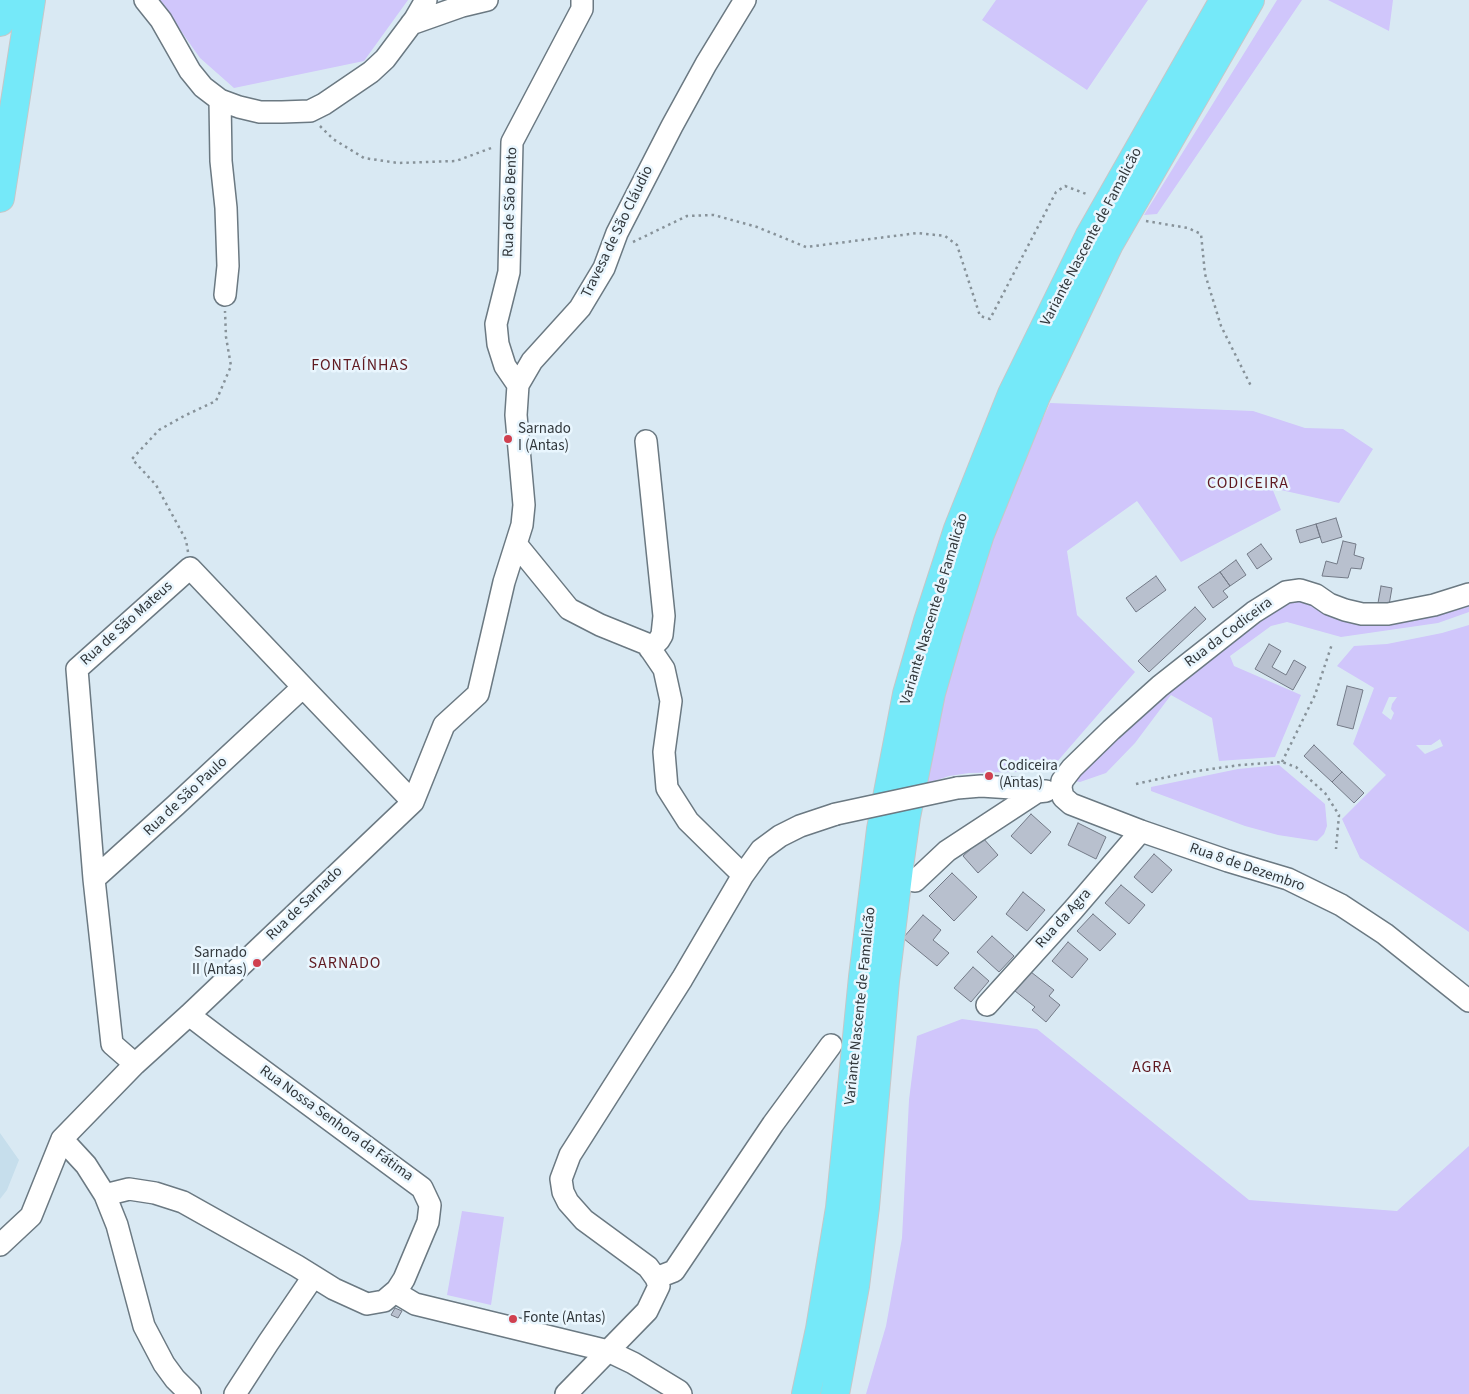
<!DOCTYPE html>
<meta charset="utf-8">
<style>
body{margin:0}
canvas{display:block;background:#d9e9f3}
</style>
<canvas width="1469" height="1394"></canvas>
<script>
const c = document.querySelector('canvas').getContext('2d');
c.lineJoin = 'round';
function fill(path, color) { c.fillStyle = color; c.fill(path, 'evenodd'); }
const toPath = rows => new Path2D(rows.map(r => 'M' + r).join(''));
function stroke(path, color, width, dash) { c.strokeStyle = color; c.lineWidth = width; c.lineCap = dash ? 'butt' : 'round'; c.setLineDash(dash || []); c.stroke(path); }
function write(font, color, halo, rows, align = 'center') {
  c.font = font + ' "Source Sans 3",sans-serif'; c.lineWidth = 5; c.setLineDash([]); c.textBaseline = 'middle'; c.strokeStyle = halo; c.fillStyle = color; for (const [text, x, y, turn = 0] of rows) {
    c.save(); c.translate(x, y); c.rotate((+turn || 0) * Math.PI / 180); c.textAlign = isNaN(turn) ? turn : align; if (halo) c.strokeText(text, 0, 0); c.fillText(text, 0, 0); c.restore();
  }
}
const built = toPath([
 [0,1133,19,1160,7,1190,0,1199]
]);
const green = toPath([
 [159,0,408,0,364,61,234,88,200,58],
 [996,0,1148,0,1087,90,982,20],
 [1277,0,1302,0,1157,214,1144,215],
 [1328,0,1393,0,1389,31],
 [1050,403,1253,411,1305,428,1343,429,1373,449,1339,503,1272,488,1281,510,1181,562,1137,501,1067,551,1077,615,1135,672,1049,771,969,773,949,776,922,785,930,738,977,576,1016,477],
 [1308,600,1342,617,1469,601,1469,612,1438,623,1341,637,1287,622,1271,626,1230,656,1234,666,1301,695,1275,757,1219,761,1212,718,1171,695,1135,743,1106,773,1080,782,1074,781,1074,775,1192,672,1277,608,1292,601],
 [1469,625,1469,932,1360,858,1342,819,1386,775,1353,744,1374,688,1337,666,1354,646,1387,644,1442,633],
 [1389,697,1397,697,1392,704,1391,709,1394,713,1391,720,1382,713],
 [1440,739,1443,746,1425,754,1416,745,1431,745],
 [1279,765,1325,804,1327,826,1324,834,1317,841,1278,835,1245,826,1151,791,1151,787,1238,769],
 [962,1019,1037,1029,1249,1200,1397,1211,1469,1146,1469,1394,866,1394,886,1326,902,1238,909,1100,917,1036],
 [462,1211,504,1217,491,1305,447,1295]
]);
const building = toPath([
 [1336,518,1342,537,1322,543,1316,524,1336,518],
 [1316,524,1320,537,1300,543,1296,530,1316,524],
 [1343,541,1356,544,1354,555,1364,558,1361,569,1351,568,1348,578,1322,576,1326,561,1337,564,1343,541],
 [1261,544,1272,559,1257,569,1247,554,1261,544],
 [1236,560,1246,575,1230,586,1220,572,1236,560],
 [1220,572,1230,586,1223,591,1228,597,1213,608,1198,587,1220,572],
 [1156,576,1166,590,1136,612,1126,598,1156,576],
 [1381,586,1392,588,1389,605,1378,603,1381,586],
 [1195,607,1206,619,1149,672,1138,661,1195,607],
 [1269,644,1281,651,1272,667,1286,675,1294,660,1306,667,1293,690,1255,669,1269,644],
 [1347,686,1363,690,1353,729,1337,725,1347,686],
 [1314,745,1342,772,1332,782,1304,756,1314,745],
 [1342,772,1364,793,1354,803,1332,782,1342,772],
 [1031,814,1051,832,1031,854,1011,836,1031,814],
 [1078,823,1106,837,1096,859,1068,845,1078,823],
 [983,838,998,855,978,873,963,856,983,838],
 [1154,854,1172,870,1152,893,1134,877,1154,854],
 [952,873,977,897,954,921,929,896,952,873],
 [1121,885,1145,905,1129,924,1105,903,1121,885],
 [1023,892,1045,910,1027,931,1006,914,1023,892],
 [1093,914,1116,934,1100,951,1077,931,1093,914],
 [923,915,941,930,933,940,949,953,937,966,903,938,923,915],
 [992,936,1014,956,999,972,977,952,992,936],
 [1068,942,1088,959,1072,978,1052,961,1068,942],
 [973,967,989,981,971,1002,954,988,973,967],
 [1031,972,1054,990,1049,996,1060,1005,1046,1022,1032,1010,1035,1007,1015,991,1031,972],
 [395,1308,402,1311,398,1318,391,1315,395,1308]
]);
const path = toPath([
 [320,126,333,139,364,158,398,163,456,161,494,147],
 [1146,221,1188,228,1201,234,1205,274,1221,326,1252,388],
 [633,242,687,216,714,215,757,227,806,247,918,233,945,236,957,245,980,316,990,319,1056,192,1065,186,1089,195],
 [188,552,186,540,156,485,132,459,159,430,184,416,216,401,231,366,226,337,225,311],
 [1282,762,1315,695,1332,644],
 [1136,784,1190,772,1240,765,1282,762,1296,767,1325,793,1339,815,1336,849]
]);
const minor = toPath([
 [145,0,161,20,190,71,203,87,220,100,239,107,260,112,282,112,310,111,324,104,371,72,385,59,415,19,426,0],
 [411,24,462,6,487,0],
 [220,100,221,161,226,208,228,266,225,295],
 [518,385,505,366,498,344,496,324,509,272,512,142,582,9,582,0],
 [646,441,664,616,662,635,659,640,650,649],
 [516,544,569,609,600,625,647,644,664,669,671,701,664,752,667,788,688,821,743,875],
 [1469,594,1434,605,1388,614,1362,614,1345,610,1329,604,1316,595,1300,590,1286,592,1254,612,1160,686,1111,730,1072,768,1062,781,1061,788,1063,797,1071,804,1141,831,1228,861,1288,879,1341,905,1385,934,1469,1001],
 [957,788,981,786,1012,788,1037,792,1046,791],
 [94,879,77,669,190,568,303,687],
 [915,881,947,851,1037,792],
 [987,1005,1073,910,1141,831],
 [135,1064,112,1044,94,879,176,805,303,687,413,802],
 [62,1139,86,1165,105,1195,117,1225,144,1326,164,1364,175,1379,190,1394],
 [105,1195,129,1189,155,1193,183,1202,297,1266,334,1289,367,1304,384,1301,397,1290,404,1279,428,1222,430,1205,422,1188,227,1044,189,1015],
 [0,1245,31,1216,62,1139,135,1064,189,1015,413,802,444,725,478,694,504,582,522,525,524,505,516,415,518,385,532,361,580,308,604,268,617,233,672,126,706,64,745,0],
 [656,1278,674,1271,773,1124,831,1045],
 [395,1292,415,1304,608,1351,633,1363,679,1391,681,1394],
 [235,1394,268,1343,313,1277],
 [566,1394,647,1311,659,1286,656,1278,648,1267,584,1220,568,1202,563,1192,561,1179,570,1155,682,979,743,875,761,850,780,836,800,826,836,814]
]);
const highway = toPath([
 [0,22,3,0],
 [0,198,31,0],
 [806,1394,820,1329,840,1208,863,977,881,829,907,694,928,621,958,529,1012,394,1089,237,1224,0],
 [835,1394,855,1286,865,1207,885,981,899,867,906,817,931,693,949,631,980,534,1036,396,1109,244,1250,0]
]);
const minorBridge = toPath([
 [836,814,957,788]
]);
const markers = [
 [508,439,5,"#d0404f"],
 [989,776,5,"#d0404f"],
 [257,963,5,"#d0404f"],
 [513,1319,5,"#d0404f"]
];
const streetNames = [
 ["Rua de São Bento",511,202,-88],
 ["Travesa de São Cláudio",618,232,-64],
 ["Variante Nascente de Famalicão",1092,237,-62],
 ["Variante Nascente de Famalicão",935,609,-73],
 ["Rua de São Mateus",127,624,-42],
 ["Rua da Codiceira",1229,633,-37],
 ["Rua de São Paulo",186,797,-43],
 ["Rua 8 de Dezembro",1247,868,19],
 ["Rua de Sarnado",305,904,-44],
 ["Rua da Agra",1064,919,-48],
 ["Variante Nascente de Famalicão",861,1006,-84],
 ["Rua Nossa Senhora da Fátima",336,1124,36]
];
const poiNames = [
 ["Sarnado",518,430],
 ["I (Antas)",518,447],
 ["Codiceira",999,767],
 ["(Antas)",999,784],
 ["Sarnado",247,954,"right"],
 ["II (Antas)",247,971,"right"],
 ["Fonte (Antas)",523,1319]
];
const neighbourhoodNames = [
 ["FONTAÍNHAS",360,366],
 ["CODICEIRA",1248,484],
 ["SARNADO",345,964],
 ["AGRA",1152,1068]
];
fill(built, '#c6deec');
fill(green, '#d0c6fb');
fill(building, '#b8c0ce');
stroke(building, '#737a87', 1);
stroke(minor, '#6b7982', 24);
stroke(highway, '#c5c7c8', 30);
stroke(path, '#879299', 2.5, [2.5, 4]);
stroke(minor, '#fff', 21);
stroke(highway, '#75e9f9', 28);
stroke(minorBridge, '#6b7982', 24, []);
stroke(minorBridge, '#fff', 21);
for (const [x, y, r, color] of markers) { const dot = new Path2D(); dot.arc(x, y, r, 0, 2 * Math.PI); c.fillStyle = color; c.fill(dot); stroke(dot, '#e9f6fe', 2); }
write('15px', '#31373b', '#e9f6fe', streetNames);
write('15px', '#31373b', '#e9f6fe', poiNames, 'left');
c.letterSpacing = '1px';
write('16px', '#601a21', '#e9f6fe', neighbourhoodNames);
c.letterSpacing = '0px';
</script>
